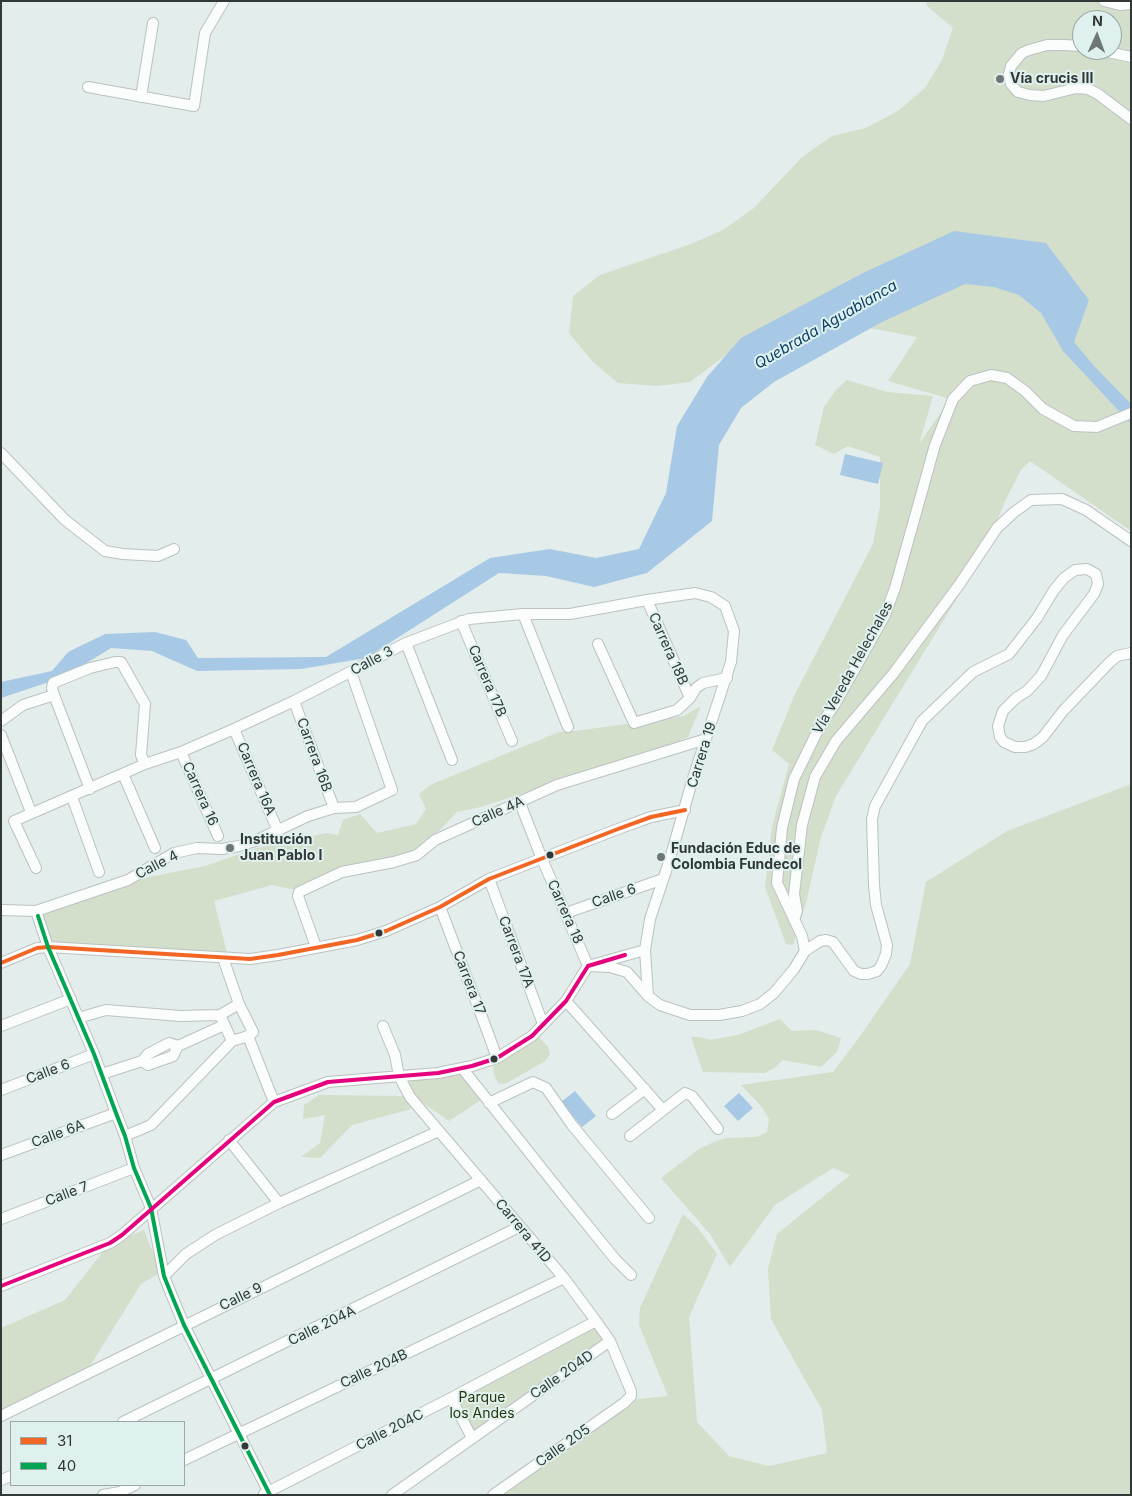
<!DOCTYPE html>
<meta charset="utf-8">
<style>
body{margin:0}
#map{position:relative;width:1132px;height:1496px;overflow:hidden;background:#e3edeb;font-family:Inter,sans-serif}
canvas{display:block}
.frame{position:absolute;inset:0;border:2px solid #313837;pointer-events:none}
.legend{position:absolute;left:10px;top:1421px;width:175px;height:65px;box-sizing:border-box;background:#dff1ee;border:1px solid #99a7a5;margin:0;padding:6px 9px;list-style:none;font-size:15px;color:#313837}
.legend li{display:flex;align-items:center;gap:10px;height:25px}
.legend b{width:25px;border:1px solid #99a7a5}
.north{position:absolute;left:1072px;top:10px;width:50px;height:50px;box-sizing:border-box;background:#dff1ee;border:1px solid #99a7a5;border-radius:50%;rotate:2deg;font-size:14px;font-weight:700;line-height:20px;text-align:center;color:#313837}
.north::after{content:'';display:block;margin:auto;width:18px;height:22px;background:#6f7776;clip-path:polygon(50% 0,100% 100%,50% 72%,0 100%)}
</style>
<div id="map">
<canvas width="1132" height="1496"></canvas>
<div class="frame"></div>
<ul class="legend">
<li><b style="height:6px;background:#f26522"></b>31</li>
<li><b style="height:6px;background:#00a651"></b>40</li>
</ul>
<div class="north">N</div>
</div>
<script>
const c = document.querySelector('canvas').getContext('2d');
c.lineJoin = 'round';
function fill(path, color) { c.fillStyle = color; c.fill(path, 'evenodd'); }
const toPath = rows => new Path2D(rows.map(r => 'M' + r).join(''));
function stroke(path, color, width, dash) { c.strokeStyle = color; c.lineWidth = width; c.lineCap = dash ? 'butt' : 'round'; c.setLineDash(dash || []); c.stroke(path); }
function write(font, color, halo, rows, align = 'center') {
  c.font = font + ' Inter,sans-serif'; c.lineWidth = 4; c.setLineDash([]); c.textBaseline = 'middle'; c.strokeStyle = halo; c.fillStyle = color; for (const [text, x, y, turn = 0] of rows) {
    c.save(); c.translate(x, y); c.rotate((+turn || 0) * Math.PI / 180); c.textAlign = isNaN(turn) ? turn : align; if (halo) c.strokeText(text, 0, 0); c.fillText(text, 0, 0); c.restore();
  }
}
const green = toPath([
 [926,1,1131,1,1131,531,1030,461,1021,470,1005,501,983,556,836,796,821,837,806,903,793,945,786,944,765,887,772,827,789,764,772,750,795,694,873,544,880,506,880,457,848,446,834,454,815,445,824,407,836,390,847,380,887,392,933,396,919,444,950,399,888,381,917,337,843,323,745,341,690,382,657,386,618,383,592,361,569,333,573,296,600,275,691,244,723,230,754,208,802,157,832,136,866,128,898,111,925,88,942,60,953,28,927,6],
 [1082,20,1112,20,1112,50,1082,50],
 [701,706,688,737,668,746,481,807,457,812,417,854,296,890,272,885,214,901,227,953,51,945,37,912,128,881,205,866,257,848,288,841,327,833,338,835,343,820,360,814,377,833,416,824,426,809,419,794,430,785,559,732,575,731,684,716],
 [1131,784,1131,1495,497,1495,630,1400,668,1396,639,1325,640,1308,683,1214,698,1228,717,1254,689,1317,697,1422,729,1456,769,1466,827,1453,822,1410,771,1319,768,1269,777,1234,850,1175,833,1168,775,1205,730,1267,710,1234,661,1178,699,1149,714,1142,726,1138,756,1137,767,1132,769,1119,761,1106,741,1085,833,1072,858,1039,910,964,926,882,1007,831],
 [780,1019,792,1031,816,1030,841,1038,837,1052,821,1067,783,1060,776,1067,765,1073,703,1072,691,1037,699,1037,712,1040,741,1034],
 [535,1037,539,1037,548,1047,550,1054,545,1061,507,1083,499,1084,495,1077,493,1068,495,1062],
 [472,1073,487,1096,449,1121,409,1093,410,1076],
 [319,1095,404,1096,411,1109,352,1125,320,1158,301,1157,320,1143,325,1115,303,1119,304,1105],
 [144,1230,161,1272,141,1284,85,1374,1,1414,1,1328,65,1300,105,1249,120,1240],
 [593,1325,603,1342,473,1436,454,1399]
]);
const water = toPath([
 [954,231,1046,243,1089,300,1074,342,1095,367,1131,404,1131,424,1063,351,1041,313,1019,295,994,287,965,284,882,322,774,382,741,408,719,445,712,521,647,573,594,587,546,576,499,573,366,658,301,669,197,671,152,651,111,648,64,677,1,698,1,682,52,671,68,652,105,634,155,632,186,640,198,658,326,657,490,558,550,549,596,558,639,549,666,493,677,426,707,377,741,338,863,273],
 [845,454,883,463,878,484,840,475],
 [575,1091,596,1116,582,1127,561,1102],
 [739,1093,753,1108,738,1121,724,1106]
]);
const street = toPath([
 [1104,1,1120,5,1131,4],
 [1082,46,1064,45,1047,45,1029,50,1022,53,1011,66,1009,74,1011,84,1018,92,1030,95,1044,96,1076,88,1088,89,1098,94,1131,119],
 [1099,50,1131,57],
 [88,87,194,106,205,33,224,1],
 [141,97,153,23],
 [1,453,65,520,105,551,123,554,158,556,174,549],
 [647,600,690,698],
 [523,614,568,727],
 [461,621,512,741],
 [406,643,452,760],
 [598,644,634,723,677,710,690,698,696,688,703,683,727,678],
 [294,701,334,808],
 [1,721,23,705,54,695],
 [234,729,277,829],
 [1,735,31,812],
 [181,752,218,836],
 [123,774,155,848],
 [90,789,54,695,52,688,53,683,90,668,115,662,121,662,145,704,141,755,145,764],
 [72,797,99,872],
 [520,803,542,859,588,966],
 [36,868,14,821,145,764,181,752,234,729,294,701,406,643,469,619,523,614,570,614,647,600,695,593,711,597,725,606,734,631,731,662,693,778,669,862,650,919,645,950,648,996],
 [489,879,543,1024],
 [440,907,488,1033,497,1058],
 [1,910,36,911,128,880,174,853,197,848,222,849,239,846,255,841,308,816,334,808,356,807,392,790,351,672],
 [36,911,48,947,94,1054,116,1113,125,1136,134,1168,151,1208,164,1276,172,1296,184,1325,270,1495],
 [566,913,663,879],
 [794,920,797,911,794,894,802,825,815,777,836,741,893,674,959,585,997,528,1013,513,1031,500,1062,499,1086,510,1131,541],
 [316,947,298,896,299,892,342,872,394,862,417,855,435,840,557,785,706,739],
 [805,951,820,941,826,940,833,942,854,971,861,974,868,974,877,971,881,966,886,954,887,945,876,905,874,885,872,819,875,806,922,721,973,672,1009,654,1037,618,1054,590,1064,578,1075,570,1087,569,1096,574,1098,584,1094,594,1063,635,1041,676,1027,691,1016,698,1003,711,998,726,1000,737,1004,742,1015,747,1025,747,1034,744,1043,737,1063,711,1109,663,1117,656,1131,653],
 [223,958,239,1004,253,1032,248,1036,274,1102],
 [1,963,37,948,48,947,250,959,278,955,357,940,386,931,440,907,489,879,618,829,651,817,685,810],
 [588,966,610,967,627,972,648,996,660,1005,690,1015,719,1015,742,1011,760,1004,774,993,794,969,805,951,802,936,777,883,782,828,794,779,820,726,835,704,885,615,895,588,935,445,953,399,970,381,991,375,1007,378,1025,391,1043,409,1074,426,1097,427,1131,413],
 [566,1001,663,1110],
 [239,1004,220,1015,232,1041,248,1036],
 [78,1018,106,1010,180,1016,220,1015],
 [1,1026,71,999],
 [383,1026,395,1055,399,1076,410,1097,564,1278,596,1321,610,1341,631,1391,631,1396,624,1403,493,1495],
 [142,1061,148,1065,173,1056,178,1046],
 [462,1068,563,1195,615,1259,631,1275],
 [102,1074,142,1061,148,1054,169,1043,178,1046,224,1025],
 [1,1090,94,1054],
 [489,1103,533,1082,546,1088,572,1125,649,1218],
 [612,1114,645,1089],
 [125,1136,151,1125,232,1041],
 [630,1136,685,1093,692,1096,718,1129],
 [229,1140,279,1203],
 [1,1155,116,1113],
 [1,1219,134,1168],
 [164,1276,186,1254,215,1235,279,1203,439,1131],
 [1,1286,110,1243,122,1235,274,1102,328,1082,438,1073,472,1066,497,1058,532,1036,566,1001,588,966,645,950],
 [451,1398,472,1438],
 [1,1416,481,1180],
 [123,1422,519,1227],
 [184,1460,564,1278],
 [1,1480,11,1476],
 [264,1494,451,1398,596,1321],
 [103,1495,120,1492,135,1485],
 [392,1495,610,1341]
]);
const bus1 = toPath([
 [1,963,37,948,48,947,250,959,278,955,357,940,386,931,440,907,489,879,618,829,651,817,685,810]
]);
const bus2 = toPath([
 [38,916,48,947,94,1054,116,1113,125,1136,134,1168,151,1208,164,1276,172,1296,184,1325,270,1495]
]);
const bus3 = toPath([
 [1,1286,110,1243,122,1235,274,1102,328,1082,438,1073,472,1066,497,1058,532,1036,566,1001,588,966,625,955]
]);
const markers = [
 [1000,79,5,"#6f7776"],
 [230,848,5,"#6f7776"],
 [550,855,4.5,"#313837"],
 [661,857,5,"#6f7776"],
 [379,933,4.5,"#313837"],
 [494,1059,4.5,"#313837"],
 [245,1446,4.5,"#313837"]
];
const poiNames = [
 ["Vía crucis III",1010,79],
 ["Institución",240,840],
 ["Juan Pablo I",240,856],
 ["Fundación Educ de",671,849],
 ["Colombia Fundecol",671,865]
];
const streetNames = [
 ["Carrera 18B",668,649,66],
 ["Calle 3",372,661,-28],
 ["Vía Vereda Helechales",853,668,-61],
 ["Carrera 17B",487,681,67],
 ["Carrera 16B",314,755,70],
 ["Carrera 19",702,755,-73],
 ["Carrera 16A",256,779,67],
 ["Carrera 16",200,794,66],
 ["Calle 4A",498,812,-24],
 ["Calle 4",157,865,-27],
 ["Calle 6",614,896,-19],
 ["Carrera 18",565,912,66],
 ["Carrera 17A",516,952,69],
 ["Carrera 17",469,983,69],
 ["Calle 6",48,1072,-21],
 ["Calle 6A",58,1134,-20],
 ["Calle 7",67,1194,-21],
 ["Carrera 41D",523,1231,50],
 ["Calle 9",241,1297,-26],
 ["Calle 204A",322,1326,-26],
 ["Calle 204B",374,1369,-25],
 ["Calle 204D",562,1375,-35],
 ["Calle 204C",390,1430,-27],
 ["Calle 205",563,1446,-35]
];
const parkNames = [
 ["Parque",482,1398],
 ["los Andes",482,1414]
];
const waterNames = [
 ["Quebrada Aguablanca",826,325,-30]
];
fill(green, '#d3decb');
fill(water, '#a8c9e5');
stroke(street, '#bbc2c1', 12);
stroke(street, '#fbfcfc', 10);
stroke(bus1, '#f26522', 4);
stroke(bus2, '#00a651', 4);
stroke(bus3, '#e5007d', 4);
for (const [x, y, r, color] of markers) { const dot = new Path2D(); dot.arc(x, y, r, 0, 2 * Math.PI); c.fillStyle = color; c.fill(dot); stroke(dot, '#dff1ee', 2); }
write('bold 14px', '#313837', '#dff1ee', poiNames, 'left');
write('14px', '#313837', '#dff1ee', streetNames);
write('14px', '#2a350c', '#dff1ee', parkNames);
write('italic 15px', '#0d4067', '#dff1ee', waterNames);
</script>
